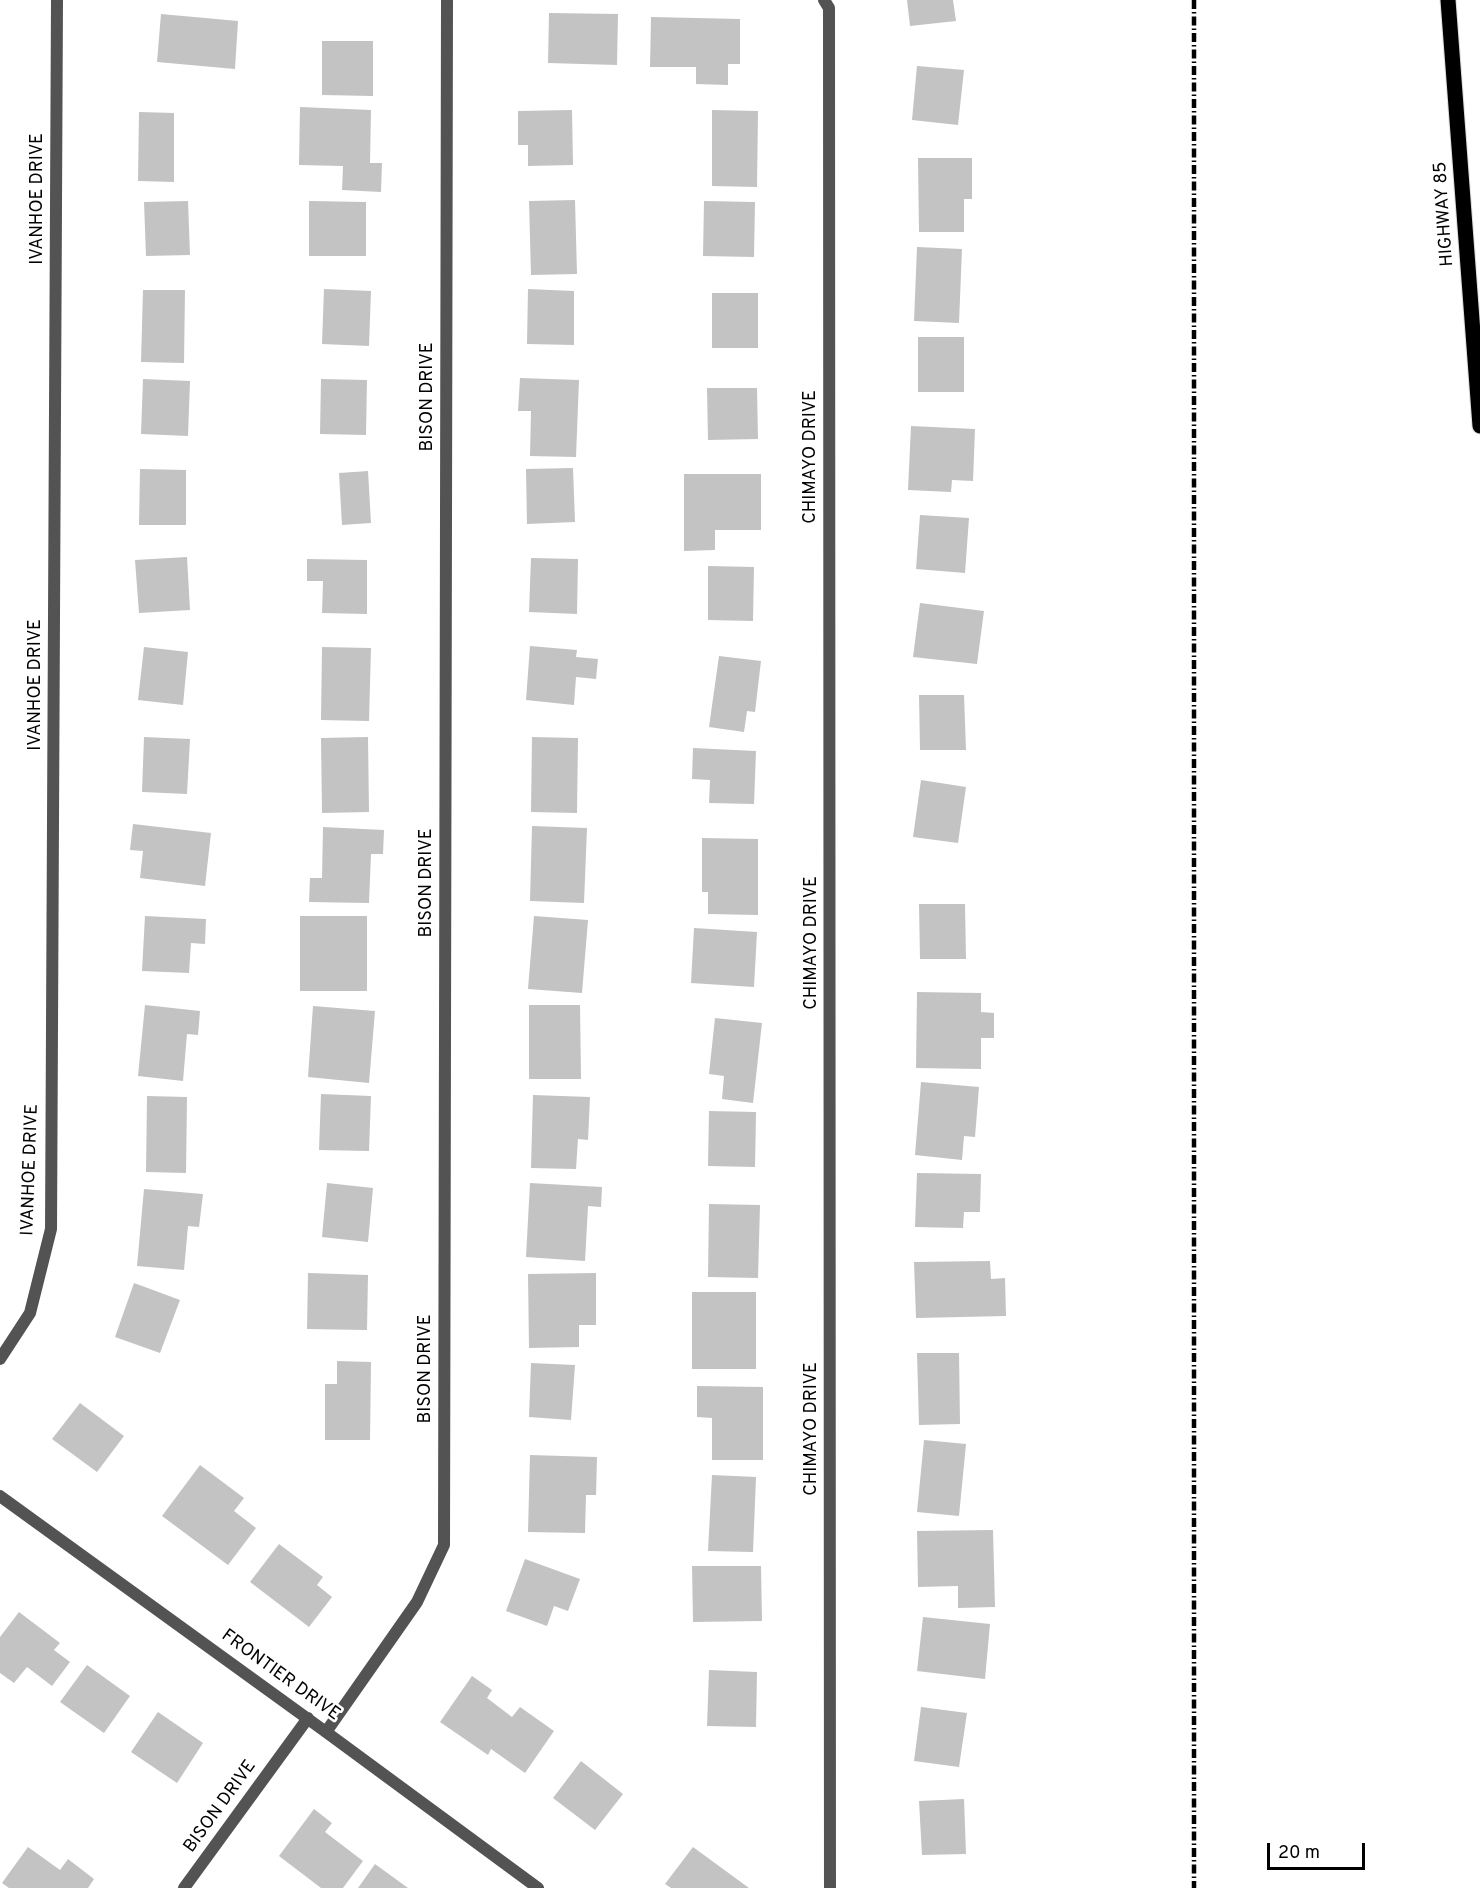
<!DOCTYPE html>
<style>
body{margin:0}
#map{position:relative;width:1480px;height:1888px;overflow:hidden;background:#fff;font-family:Overpass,sans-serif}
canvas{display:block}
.scale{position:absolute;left:1267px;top:1843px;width:98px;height:27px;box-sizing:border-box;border:3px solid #000;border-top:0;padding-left:8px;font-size:18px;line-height:21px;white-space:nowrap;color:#000;-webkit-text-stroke:4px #fff;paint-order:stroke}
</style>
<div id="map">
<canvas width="1480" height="1888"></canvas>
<div class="scale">20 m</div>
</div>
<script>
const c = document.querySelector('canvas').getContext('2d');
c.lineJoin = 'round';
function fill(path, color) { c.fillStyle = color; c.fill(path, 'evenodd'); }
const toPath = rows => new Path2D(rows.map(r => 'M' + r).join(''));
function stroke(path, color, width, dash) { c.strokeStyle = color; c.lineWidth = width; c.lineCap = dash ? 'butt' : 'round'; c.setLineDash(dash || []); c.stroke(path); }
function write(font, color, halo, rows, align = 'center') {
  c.font = font + ' Overpass,sans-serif'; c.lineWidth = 5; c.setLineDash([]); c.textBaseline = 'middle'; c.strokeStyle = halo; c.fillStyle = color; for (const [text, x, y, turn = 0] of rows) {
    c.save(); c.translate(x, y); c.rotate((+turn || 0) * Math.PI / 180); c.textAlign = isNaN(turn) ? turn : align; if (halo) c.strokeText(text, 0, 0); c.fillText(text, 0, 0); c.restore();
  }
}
const building = toPath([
 [907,0,953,0,956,21,910,26],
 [549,13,618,14,617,65,548,63],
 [161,14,238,21,235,69,157,62],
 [651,17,740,19,740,64,728,64,728,85,696,84,696,67,650,67],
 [322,41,373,41,373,96,322,95],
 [917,66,964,70,958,125,912,120],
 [300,107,371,110,370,163,382,163,381,192,342,190,343,166,299,165],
 [572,110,573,165,528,166,528,145,518,145,518,111],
 [712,110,758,111,757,187,712,186],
 [139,112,174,113,174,182,138,181],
 [918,158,972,158,972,199,964,199,964,232,919,232],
 [575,200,577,274,531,275,529,201],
 [188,201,190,255,146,256,144,202],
 [309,201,366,202,366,256,309,256],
 [704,201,755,202,754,257,703,256],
 [917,247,962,249,959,323,914,321],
 [324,289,371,291,369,346,322,344],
 [528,289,574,291,574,345,527,344],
 [143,290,185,290,184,363,141,362],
 [712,293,758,293,758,348,712,348],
 [918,337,964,337,964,392,918,392],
 [520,378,579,380,576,457,530,456,531,411,518,411],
 [143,379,190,381,188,436,141,434],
 [321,379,367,380,366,435,320,434],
 [707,388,757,388,758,439,708,440],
 [911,426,975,429,973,481,952,480,951,492,908,490],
 [573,468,575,522,527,524,526,469],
 [140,469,186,470,186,525,139,525],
 [368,471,371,523,342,525,339,473],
 [684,474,761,474,761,530,715,530,715,550,684,551],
 [920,515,969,518,965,573,916,569],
 [187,557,190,610,139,613,135,560],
 [531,558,578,559,577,614,529,612],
 [307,559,367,560,367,614,322,613,323,581,307,581],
 [708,566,754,567,753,621,708,620],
 [920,603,984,611,977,664,913,657],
 [530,646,577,650,576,657,598,659,596,679,576,677,574,705,526,700],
 [144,647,188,652,183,705,138,700],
 [322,647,371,648,369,721,321,720],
 [719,656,761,661,755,712,747,711,744,732,709,727],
 [919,695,964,695,966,750,920,750],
 [144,737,190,739,187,794,142,792],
 [368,737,369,812,322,813,321,738],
 [532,737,578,738,577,813,531,812],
 [693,748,756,751,754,804,709,803,710,780,692,779],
 [921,780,966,787,958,843,913,837],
 [133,824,211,833,205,886,140,878,143,851,130,850],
 [532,826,587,828,584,903,530,901],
 [323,827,384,830,383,854,371,854,369,903,309,902,310,878,322,878],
 [702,838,758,839,758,915,708,914,708,892,702,892],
 [919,904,965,904,966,959,920,959],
 [145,916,206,919,205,944,191,943,189,973,142,971],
 [300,916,367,916,367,991,300,991],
 [534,916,588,920,582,993,528,989],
 [694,928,757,932,754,987,691,983],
 [917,992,981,993,981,1012,994,1013,994,1038,981,1038,981,1069,916,1068],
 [145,1005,200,1011,198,1035,187,1034,183,1081,138,1076],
 [529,1005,580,1005,581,1079,529,1079],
 [313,1006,375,1011,369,1083,308,1077],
 [715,1018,762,1023,753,1103,722,1099,724,1076,709,1074],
 [921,1082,979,1087,975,1137,964,1136,962,1160,915,1155],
 [321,1094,371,1096,369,1151,319,1150],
 [533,1095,590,1097,588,1140,578,1139,576,1169,531,1168],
 [147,1096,187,1097,186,1173,146,1172],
 [709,1111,756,1112,755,1167,708,1166],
 [917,1173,981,1174,980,1212,964,1212,963,1228,915,1227],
 [327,1183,373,1188,368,1242,322,1237],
 [530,1183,602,1187,601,1207,588,1206,585,1261,526,1257],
 [144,1189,203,1194,199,1227,188,1226,184,1270,137,1266],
 [709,1204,760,1205,758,1278,708,1277],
 [990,1261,991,1279,1005,1278,1006,1316,916,1318,914,1262],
 [308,1273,368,1275,367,1330,307,1329],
 [596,1273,596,1325,579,1325,579,1347,529,1348,528,1274],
 [134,1283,180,1300,160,1353,115,1337],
 [692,1292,756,1292,756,1369,692,1369],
 [917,1353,959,1353,960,1424,919,1425],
 [337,1361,371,1362,370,1440,325,1440,325,1384,337,1384],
 [531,1363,575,1365,571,1420,529,1417],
 [697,1386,763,1387,763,1460,712,1460,712,1418,697,1417],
 [80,1403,124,1436,97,1472,52,1439],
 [924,1440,966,1444,959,1516,917,1512],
 [530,1455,597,1457,596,1495,586,1495,585,1533,528,1532],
 [200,1465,244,1498,234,1511,256,1528,228,1565,162,1516],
 [712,1475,756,1477,753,1552,708,1551],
 [993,1530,995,1607,958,1608,958,1586,918,1587,917,1531],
 [279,1544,323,1577,317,1585,332,1597,309,1627,250,1582],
 [525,1559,580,1579,568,1611,554,1606,547,1626,506,1611],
 [692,1566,761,1566,762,1621,693,1622],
 [19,1612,60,1643,54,1650,70,1662,52,1686,27,1667,14,1683,0,1673,0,1637],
 [923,1617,990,1624,985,1679,917,1671],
 [87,1665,130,1696,104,1733,60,1702],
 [709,1670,757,1672,756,1727,707,1726],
 [472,1676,492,1690,487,1698,512,1717,520,1707,554,1731,525,1773,491,1749,488,1755,440,1722],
 [921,1707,967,1713,959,1767,914,1761],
 [158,1712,203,1743,177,1783,131,1752],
 [581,1761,623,1794,595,1830,553,1798],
 [964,1799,966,1854,922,1855,919,1801],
 [314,1809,332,1823,325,1832,363,1861,343,1888,321,1888,279,1856],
 [28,1847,60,1870,68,1859,94,1879,88,1888,9,1888,2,1883],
 [693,1847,749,1888,671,1888,665,1884],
 [375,1864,408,1888,358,1888]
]);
const street = toPath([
 [824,0,829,8,830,1888],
 [0,1359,30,1313,51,1229,57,0],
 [0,1496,326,1732,538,1888],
 [326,1732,417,1602,444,1545,447,0],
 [184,1888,308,1718]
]);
const primary = toPath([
 [1448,0,1480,426]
]);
const rail = toPath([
 [1194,0,1194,1888]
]);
const streetNames = [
 ["IVANHOE DRIVE",38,199,-90],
 ["HIGHWAY 85",1445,214,-94],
 ["BISON DRIVE",428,397,-90],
 ["CHIMAYO DRIVE",811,457,-90],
 ["IVANHOE DRIVE",36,685,-90],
 ["BISON DRIVE",427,883,-90],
 ["CHIMAYO DRIVE",812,943,-90],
 ["IVANHOE DRIVE",31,1170,-88],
 ["BISON DRIVE",426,1369,-90],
 ["CHIMAYO DRIVE",812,1429,-90],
 ["FRONTIER DRIVE",280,1676,36],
 ["BISON DRIVE",221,1807,-54]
];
fill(building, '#c3c3c3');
stroke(primary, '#dbdbdb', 17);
stroke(street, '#535353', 12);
stroke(primary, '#000', 15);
stroke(rail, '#000', 4.5, [9, 3, 1.5, 3]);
write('18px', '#000', '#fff', streetNames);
</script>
